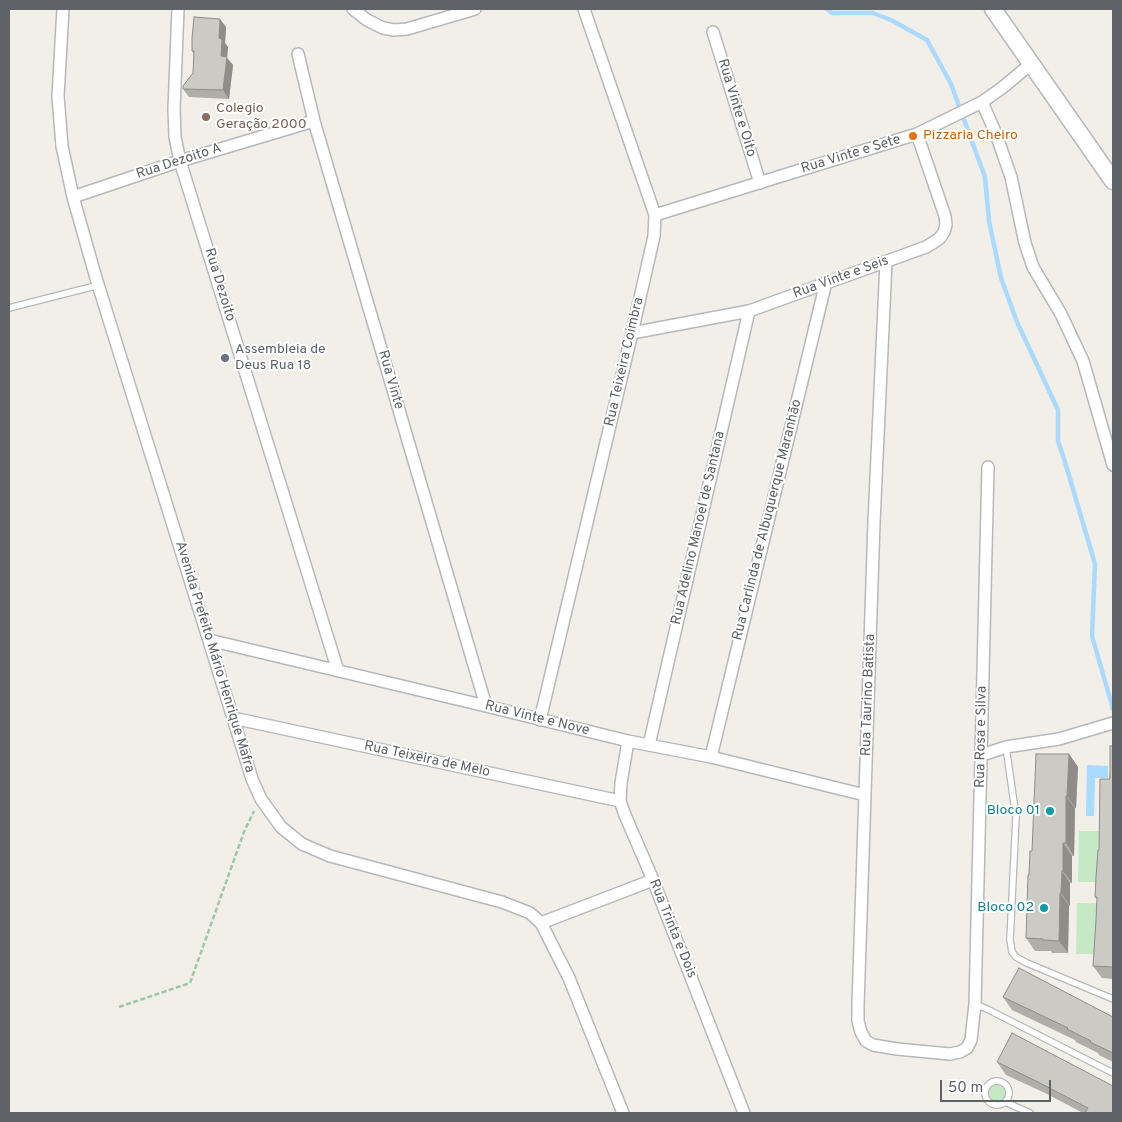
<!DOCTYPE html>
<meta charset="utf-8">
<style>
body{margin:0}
#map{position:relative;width:1122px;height:1122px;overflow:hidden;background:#f1efe8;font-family:Overpass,sans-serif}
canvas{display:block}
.frame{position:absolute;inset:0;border:10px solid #5f6368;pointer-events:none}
.scale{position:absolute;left:940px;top:1080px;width:111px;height:22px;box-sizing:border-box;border:2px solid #5f6368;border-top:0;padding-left:6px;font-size:15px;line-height:18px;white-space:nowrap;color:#5f6368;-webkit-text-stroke:4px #fff;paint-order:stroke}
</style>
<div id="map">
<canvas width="1122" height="1122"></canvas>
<div class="frame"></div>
<div class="scale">50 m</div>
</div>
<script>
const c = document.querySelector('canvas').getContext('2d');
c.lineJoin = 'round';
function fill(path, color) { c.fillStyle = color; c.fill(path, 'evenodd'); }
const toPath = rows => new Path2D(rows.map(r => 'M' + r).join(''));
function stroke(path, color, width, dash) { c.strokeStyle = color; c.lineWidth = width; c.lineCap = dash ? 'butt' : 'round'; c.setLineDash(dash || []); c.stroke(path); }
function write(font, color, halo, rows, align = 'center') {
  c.font = font + ' Overpass,sans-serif'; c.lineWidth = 4; c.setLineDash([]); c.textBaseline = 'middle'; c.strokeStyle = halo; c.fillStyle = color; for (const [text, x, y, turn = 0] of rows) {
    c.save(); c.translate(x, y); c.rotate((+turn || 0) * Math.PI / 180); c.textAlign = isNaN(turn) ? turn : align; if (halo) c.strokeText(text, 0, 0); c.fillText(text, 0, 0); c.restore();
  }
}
const green = toPath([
 [1079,831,1101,831,1100,882,1078,882],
 [1077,903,1098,903,1097,954,1076,954],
 '985 1093a12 12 0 1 1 24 0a12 12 0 1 1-24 0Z'
]);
const water = toPath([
 [1087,765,1108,766,1108,778,1095,778,1094,816,1086,816]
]);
const stream = toPath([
 [827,9,832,13,873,13,891,20,927,40,951,84,985,177,989,221,1001,278,1017,322,1058,410,1058,441,1065,462,1095,564,1092,636,1113,709]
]);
const path = toPath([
 [119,1007,190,983,244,832,254,811]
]);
const lane = toPath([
 [9,308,99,285],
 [1006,747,1016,817,1010,940,1012,952,1016,957,1027,963,1113,999],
 [975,1004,987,1009,1113,1073],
 '985 1093a12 12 0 1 1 24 0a12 12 0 1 1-24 0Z',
 [1005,1102,1030,1113]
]);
const street = toPath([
 [63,9,58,96,62,146,73,197,96,278,252,779,261,799,281,827,302,844,330,856,502,902,530,913,541,923,569,978,623,1113],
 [178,9,174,109,175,137,180,161,338,671],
 [353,9,367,20,383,28,394,30,407,29,475,9],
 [713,32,760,183],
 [298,54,314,121,486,706],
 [982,102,996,134,1011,177,1025,243,1033,267,1061,314,1083,361,1113,465],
 [73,197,180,161,314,121],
 [655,215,917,134,982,102,1002,88,1032,63],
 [886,262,874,522,858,1005,858,1021,861,1032,866,1041,873,1045,897,1049,950,1054,960,1052,967,1048,971,1040,975,1004,988,467],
 [632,333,749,311,926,247,939,239,944,232,946,225,945,216,917,134],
 [209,640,486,706,628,741,711,757,865,795],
 [233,718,620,801],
 [540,720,632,333,654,236,655,215,584,9],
 [628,741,621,783,620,801,625,815,653,880,744,1113],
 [649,745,749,311],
 [982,755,1006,747,1059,739,1113,723],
 [711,757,826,282],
 [541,923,653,880]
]);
const secondary = toPath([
 [993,9,1113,181]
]);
const wall = toPath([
 [226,27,225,43,228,47,227,58,233,65,229,99,189,97,183,89,193,73,194,54,192,51],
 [1113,746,1113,979,1102,978,1093,966,1096,920,1097,899,1095,897],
 [1069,754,1078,767,1076,808,1075,808,1074,856,1072,856,1072,883,1070,883,1070,906,1069,906,1068,953,1052,953,1051,951,1035,951,1026,938,1029,875,1032,851],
 [1003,997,1113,1017,1113,1062,1099,1055,1098,1053,1076,1042,1075,1040,1012,1010],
 [997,1062,1113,1113,1083,1113,1045,1093,1006,1075]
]);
const shadedWall = toPath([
 [220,19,226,27,225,43,228,47,227,58,233,65,229,99,223,90,221,56,219,38],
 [1069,754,1078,767,1076,808,1067,796],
 [1066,796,1075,808,1074,856,1066,843],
 [1063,843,1072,856,1072,883,1063,871],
 [1062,871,1070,883,1070,906,1061,893],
 [1060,893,1069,906,1068,953,1059,941]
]);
const building = toPath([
 [194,17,220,19,219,38,222,39,221,56,227,57,223,90,183,89,183,86,193,73,194,51,192,51,192,38,194,17],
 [1110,746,1113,746,1113,967,1093,966,1096,920,1097,897,1095,897,1096,877,1098,850,1099,850,1100,779,1110,779,1110,746],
 [1036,754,1069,754,1067,796,1066,796,1066,843,1063,843,1063,871,1062,871,1061,893,1060,893,1059,941,1043,940,1043,939,1026,938,1028,875,1029,875,1030,851,1032,851,1036,754],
 [1019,968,1113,1017,1113,1053,1090,1042,1091,1041,1067,1029,1068,1028,1003,997,1019,968],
 [1012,1033,1113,1086,1113,1113,1085,1113,1088,1108,1036,1081,997,1062,1012,1033]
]);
const markers = [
 [206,117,5,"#8d6e63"],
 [913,136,5,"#e8710a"],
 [225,358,5,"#6b7280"],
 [1050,811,5,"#0f9aa8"],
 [1044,908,5,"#0f9aa8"]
];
const streetNames = [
 ["Rua Vinte e Oito",736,108,73],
 ["Rua Vinte e Sete",851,155,-17],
 ["Rua Dezoito A",179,162,-18],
 ["Rua Vinte e Seis",841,278,-20],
 ["Rua Dezoito",219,285,73],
 ["Rua Teixeira Coimbra",625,362,-77],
 ["Rua Vinte",390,380,74],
 ["Rua Carlinda de Albuquerque Maranhão",768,520,-76],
 ["Rua Adelino Manoel de Santana",699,528,-77],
 ["Avenida Prefeito Mário Henrique Mafra",214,657,73],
 ["Rua Taurino Batista",869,695,-88],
 ["Rua Vinte e Nove",537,719,14],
 ["Rua Rosa e Silva",982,737,-89],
 ["Rua Teixeira de Melo",427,760,12],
 ["Rua Trinta e Dois",672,929,68]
];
const educationNames = [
 ["Colegio",216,109],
 ["Geração 2000",216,125]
];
const foodNames = [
 ["Pizzaria Cheiro",923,136]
];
const worshipNames = [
 ["Assembleia de",235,350],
 ["Deus Rua 18",235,366]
];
const cultureNames = [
 ["Bloco 01",1040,811],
 ["Bloco 02",1034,908]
];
fill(green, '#c5e8c5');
fill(water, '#aadaff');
stroke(stream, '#aadaff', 4.5);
stroke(lane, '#b5b8bc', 8);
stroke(street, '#b5b8bc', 14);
stroke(secondary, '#b6babf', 19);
stroke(path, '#9cc7a9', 2.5, [5, 2.5]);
stroke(lane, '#fff', 5.5);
stroke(street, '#fff', 11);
stroke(secondary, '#fff', 16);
fill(wall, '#afaea9');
fill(shadedWall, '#8f8d8a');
fill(building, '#cccac5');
stroke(building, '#8f8d8a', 1);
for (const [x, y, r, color] of markers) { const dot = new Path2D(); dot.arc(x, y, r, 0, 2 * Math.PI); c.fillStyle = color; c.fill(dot); stroke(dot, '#fff', 2); }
write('14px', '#5f6368', '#fff', streetNames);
write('14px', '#785e54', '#fff', educationNames, 'left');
write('14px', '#c56008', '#fff', foodNames, 'left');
write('14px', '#5b616d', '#fff', worshipNames, 'left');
write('14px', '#0d838f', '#fff', cultureNames, 'right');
</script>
